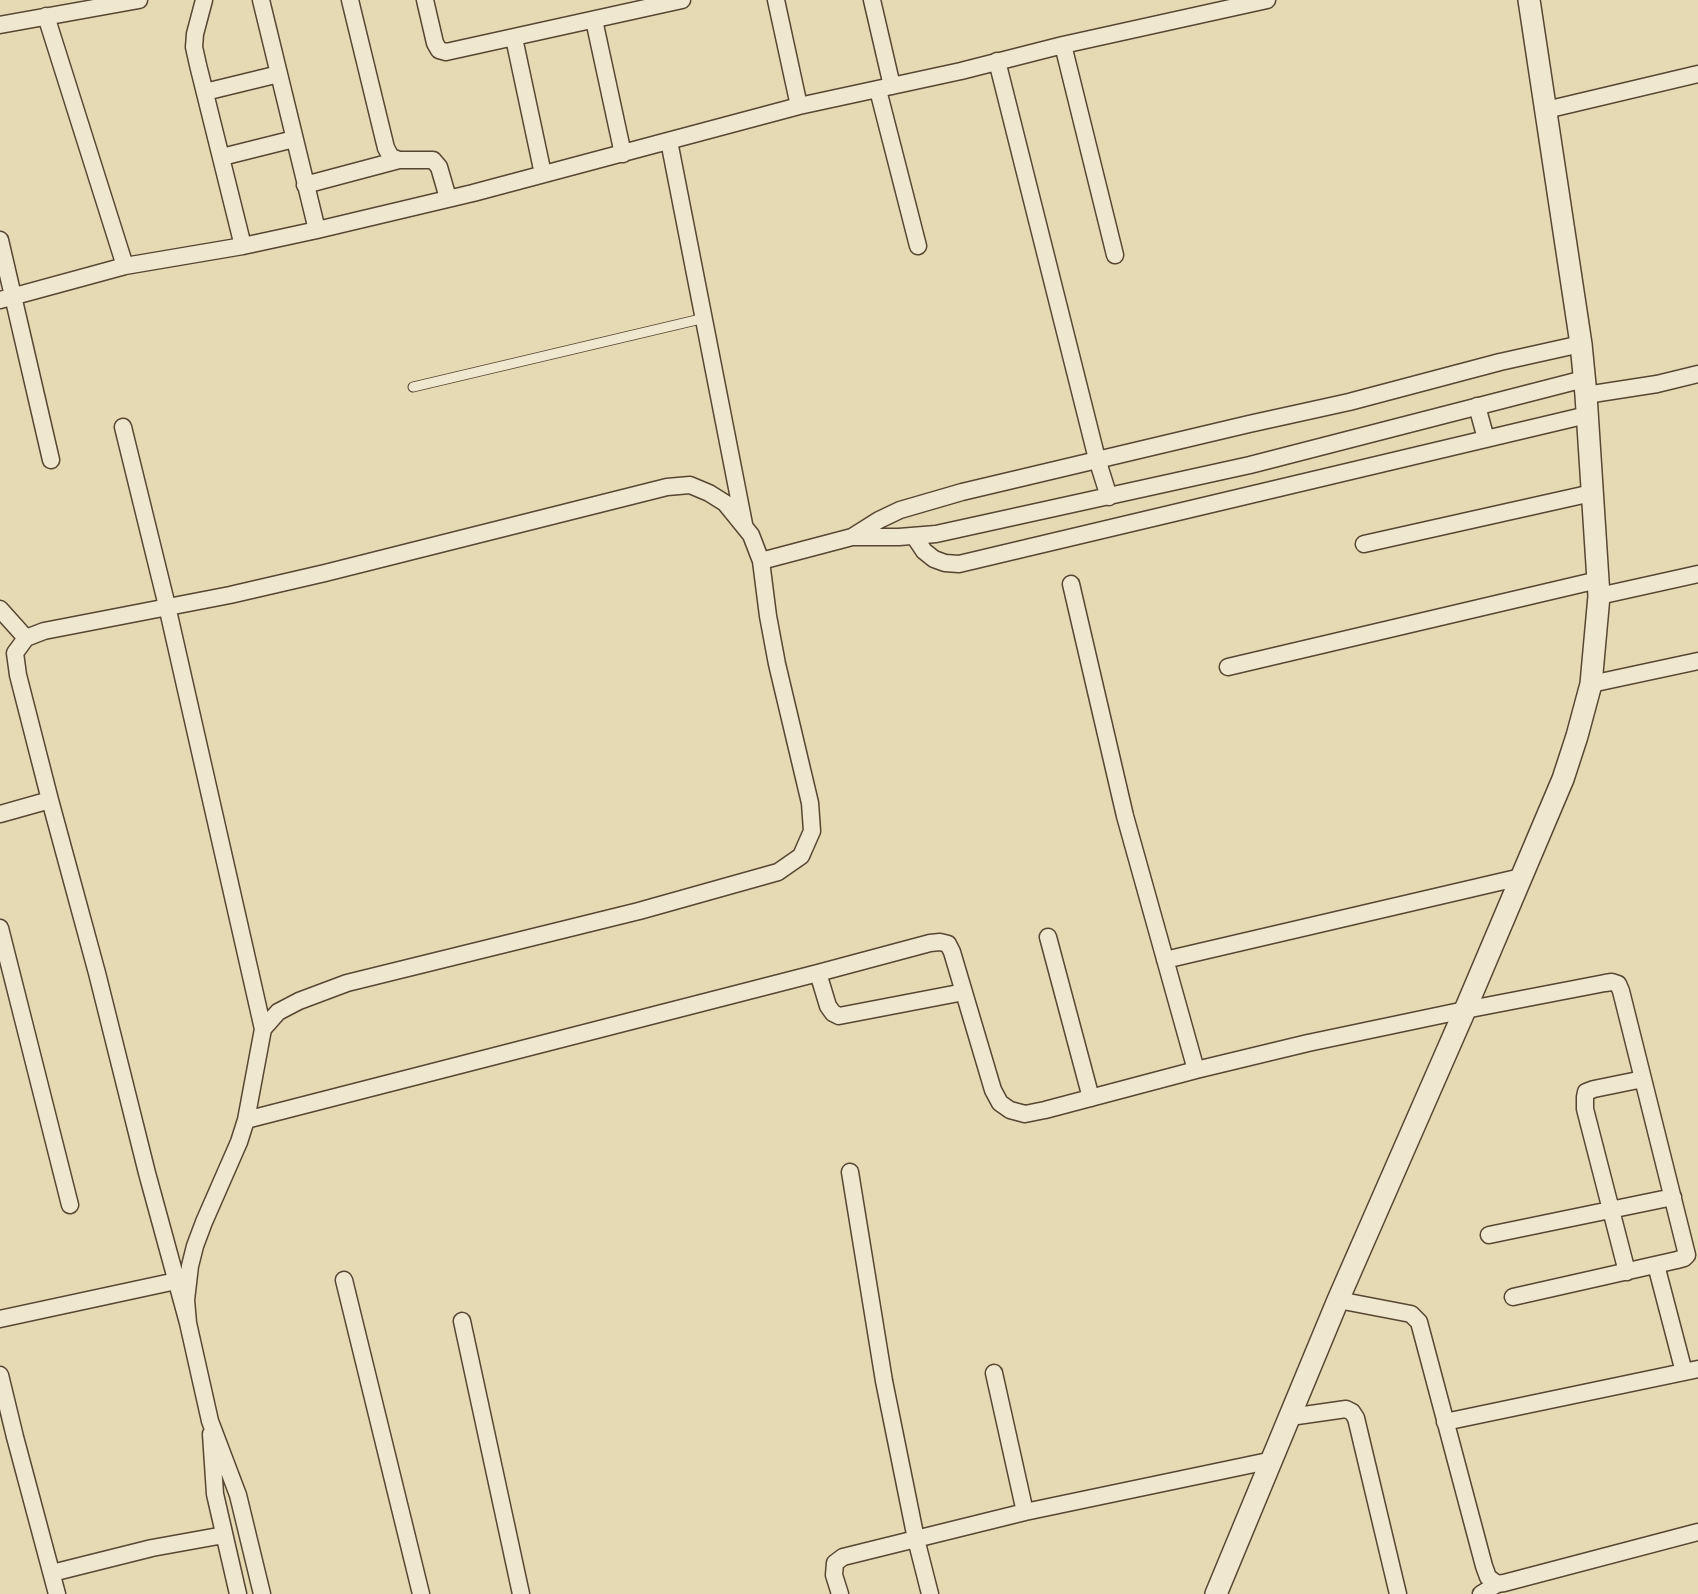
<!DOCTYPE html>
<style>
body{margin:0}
canvas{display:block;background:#e6dab4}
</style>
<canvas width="1698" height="1594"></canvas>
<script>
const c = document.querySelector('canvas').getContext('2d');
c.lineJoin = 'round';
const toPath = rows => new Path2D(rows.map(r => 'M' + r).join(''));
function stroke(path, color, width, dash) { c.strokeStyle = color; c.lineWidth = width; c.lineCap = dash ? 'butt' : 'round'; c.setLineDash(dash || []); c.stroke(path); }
const service = toPath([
 [413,387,705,318]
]);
const minor = toPath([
 [204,0,195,34,194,47,198,65,243,246],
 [261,0,317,230],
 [350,0,386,148,391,157,399,160,433,160,439,167,448,198],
 [425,0,435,43,439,50,446,52,682,0],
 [776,0,799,106],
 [872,0,892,86],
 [46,16,125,266],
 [594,20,623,154],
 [0,25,139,0],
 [514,38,543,174],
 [1063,45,1115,255],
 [997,61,1097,459,1109,497],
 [878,90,918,246],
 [205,92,279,74],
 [1546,110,1698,74],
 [669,141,744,524],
 [222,157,294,139],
 [305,185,399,160],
 [0,240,51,460],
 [0,300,125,266,243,246,317,230,473,193,799,106,961,71,1063,45,1267,0],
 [1586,395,1657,384,1698,374],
 [1477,406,1486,439],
 [123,427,167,606,263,1029],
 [914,536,924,551,934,559,945,563,959,564,1587,415],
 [852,537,879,520,900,510,962,492,1249,424,1349,402,1500,362,1581,344],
 [1364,544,1592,493],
 [1071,584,1125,816,1196,1070],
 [1599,596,1698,574],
 [0,609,26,638],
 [1228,667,1598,580],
 [1591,684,1698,661],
 [0,814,50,800],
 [0,928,70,1205],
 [1048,937,1091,1098],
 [1165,960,1521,877],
 [818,973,828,1006,833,1013,839,1016,964,992],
 [246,1120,818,973,930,943,940,942,948,944,952,952,993,1090,1000,1103,1010,1110,1025,1114,1045,1110,1196,1070,1308,1043,1465,1010,1605,983,1612,982,1618,984,1621,991,1687,1255,1684,1258,1677,1260,1513,1297],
 [850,1172,884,1381,916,1539,930,1594],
 [1489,1235,1673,1197],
 [1656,1265,1684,1372],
 [1627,1272,1585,1109,1585,1097,1586,1092,1594,1089,1643,1079],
 [344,1280,421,1594],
 [1338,1300,1411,1314,1419,1322,1484,1566,1488,1577,1497,1584,1504,1583,1698,1532],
 [0,1319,176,1281],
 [462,1321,521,1594],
 [188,1323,147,1173,97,973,50,800,18,675,15,653,26,638,44,631,230,595,325,573,667,487,690,485,709,493,725,503,751,535,761,561,852,537,899,537,936,534,1250,465,1584,379],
 [994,1373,1025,1512],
 [0,1375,15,1437,57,1594],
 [1290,1417,1346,1409,1352,1412,1356,1418,1398,1594],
 [1445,1422,1698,1369],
 [211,1434,215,1494,238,1594],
 [52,1573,152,1548,224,1535],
 [262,1594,238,1495,210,1421,188,1323,186,1300,190,1266,195,1246,204,1222,239,1142,246,1120,263,1029,278,1012,299,1001,347,983,639,911,778,872,801,856,812,831,810,803,777,664,768,616,761,561],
 [840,1594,834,1575,835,1563,843,1557,1025,1512,1273,1460],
 [1481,1594,1497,1584]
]);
const tertiary = toPath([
 [1216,1594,1338,1300,1465,1010,1563,779,1577,736,1591,684,1599,596,1586,395,1581,344,1529,0]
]);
stroke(service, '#574632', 11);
stroke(minor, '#574632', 19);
stroke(tertiary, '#574632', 24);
stroke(service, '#efe7ce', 9);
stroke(minor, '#efe7ce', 16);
stroke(tertiary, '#efe7ce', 21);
</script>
